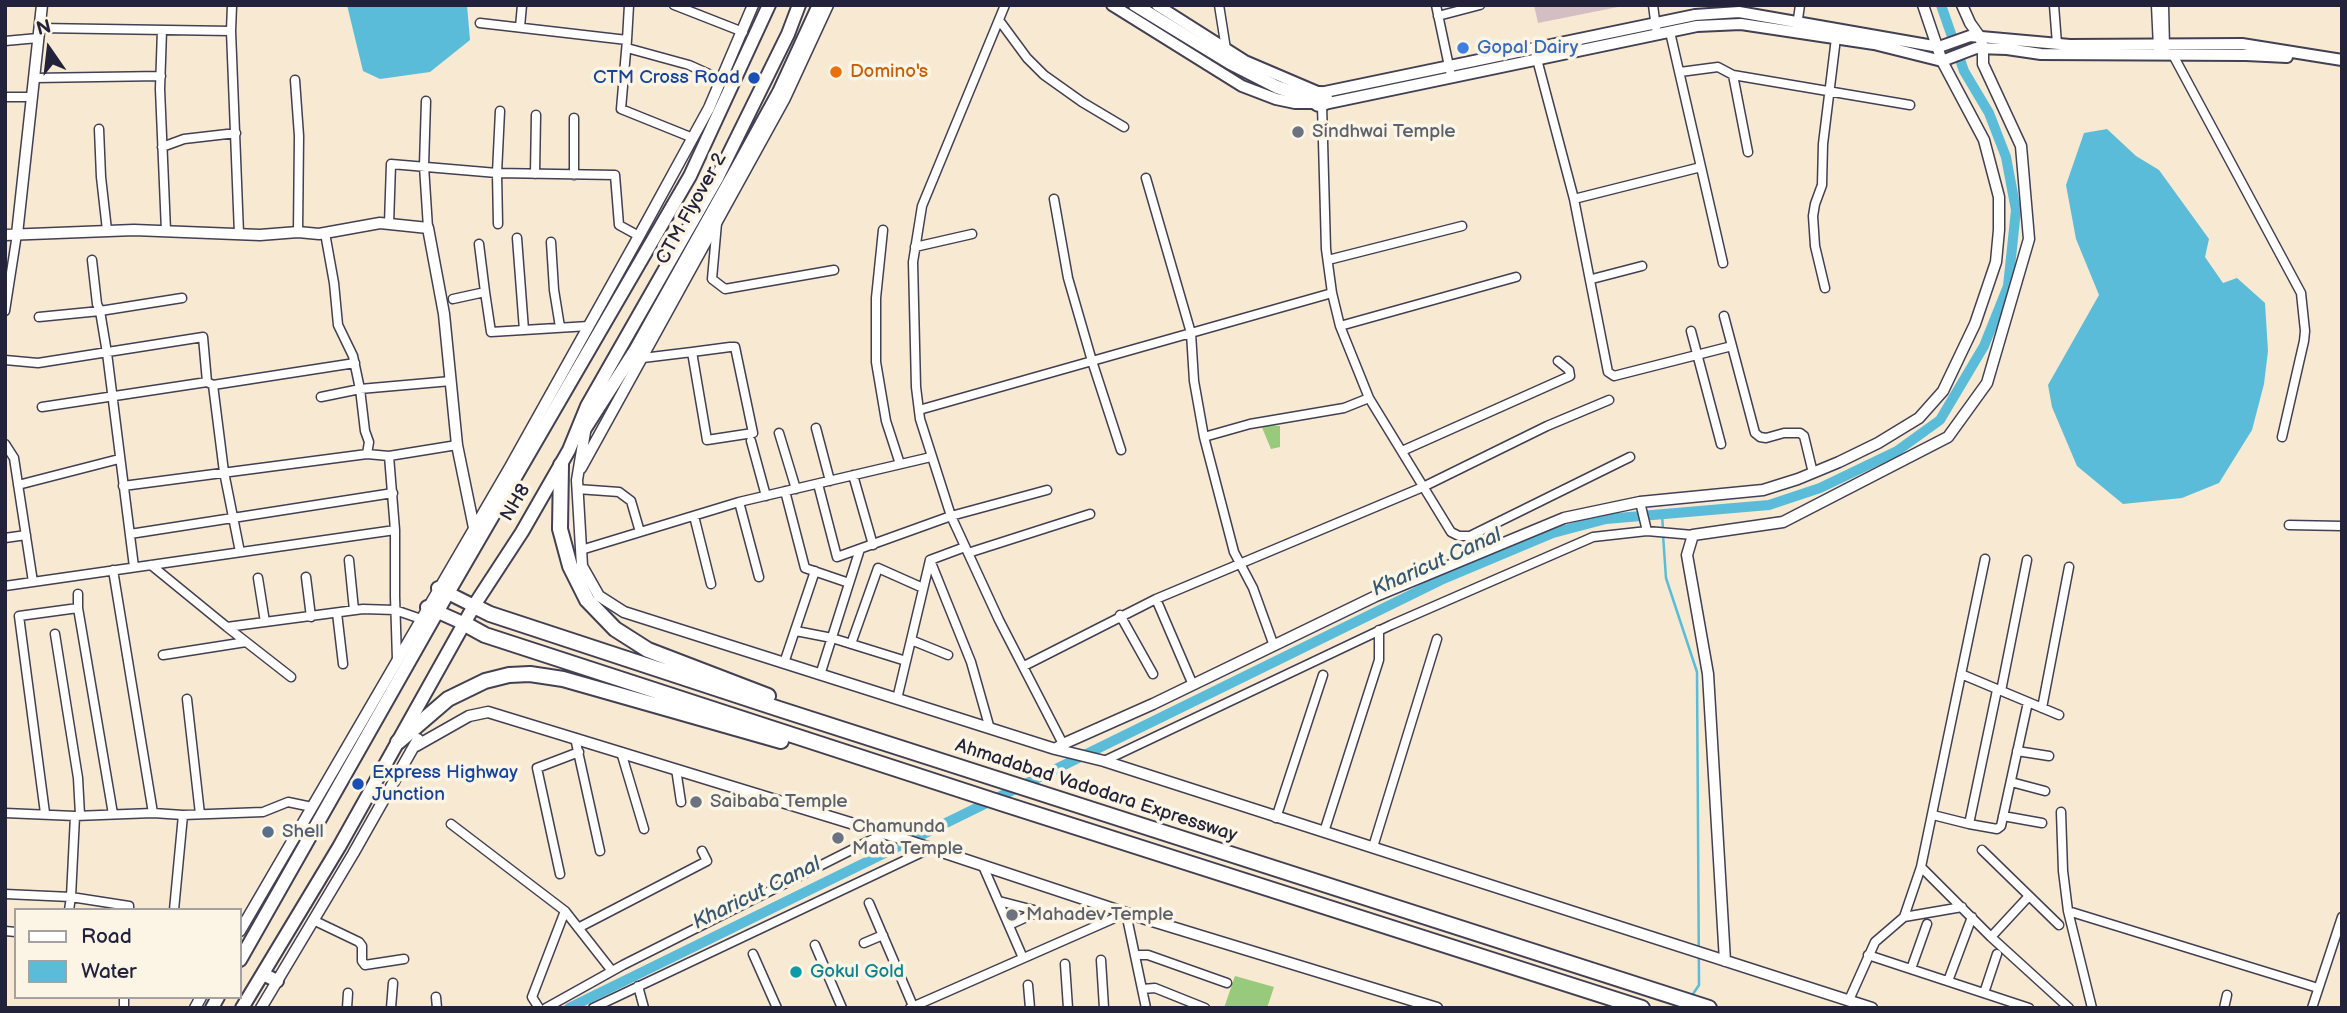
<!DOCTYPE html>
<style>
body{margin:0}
#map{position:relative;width:2347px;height:1013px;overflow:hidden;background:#f7e9d2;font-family:"Balsamiq Sans",sans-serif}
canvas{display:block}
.frame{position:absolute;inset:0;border:7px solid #22223b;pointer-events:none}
.legend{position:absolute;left:14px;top:908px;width:228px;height:91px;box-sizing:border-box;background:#fcf5e5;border:2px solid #a5a1a1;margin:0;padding:9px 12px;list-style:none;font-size:21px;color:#22223b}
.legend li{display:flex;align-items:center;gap:14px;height:35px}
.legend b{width:35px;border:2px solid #a5a1a1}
.north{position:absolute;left:14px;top:14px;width:70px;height:70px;-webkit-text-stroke:5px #fcf5e5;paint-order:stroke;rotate:346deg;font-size:19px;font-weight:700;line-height:28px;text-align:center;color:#22223b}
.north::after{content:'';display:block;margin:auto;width:24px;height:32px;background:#22223b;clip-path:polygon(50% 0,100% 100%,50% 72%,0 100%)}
</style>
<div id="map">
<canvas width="2347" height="1013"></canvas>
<div class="frame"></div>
<ul class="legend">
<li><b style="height:9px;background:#fff"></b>Road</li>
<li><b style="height:19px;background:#5abcd9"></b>Water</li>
</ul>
<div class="north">N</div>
</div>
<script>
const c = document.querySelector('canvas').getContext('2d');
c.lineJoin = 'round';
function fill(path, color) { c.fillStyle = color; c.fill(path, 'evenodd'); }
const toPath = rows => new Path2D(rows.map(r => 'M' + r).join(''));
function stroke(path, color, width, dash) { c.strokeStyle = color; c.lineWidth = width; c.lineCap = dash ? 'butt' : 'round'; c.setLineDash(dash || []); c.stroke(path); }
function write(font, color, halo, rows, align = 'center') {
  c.font = font + ' "Balsamiq Sans",sans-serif'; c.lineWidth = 7; c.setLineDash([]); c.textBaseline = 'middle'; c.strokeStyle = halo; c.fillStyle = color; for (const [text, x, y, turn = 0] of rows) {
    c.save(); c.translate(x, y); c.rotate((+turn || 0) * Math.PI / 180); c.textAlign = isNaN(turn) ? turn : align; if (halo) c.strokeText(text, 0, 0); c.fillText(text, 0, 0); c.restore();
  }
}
const industrial = toPath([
 [1534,5,1628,5,1538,23]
]);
const green = toPath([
 [1261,425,1280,426,1280,447,1271,449],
 [1235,976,1274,987,1267,1008,1224,1008]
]);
const water = toPath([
 [347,5,467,5,470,40,430,72,380,79,363,71],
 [2107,129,2136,156,2159,170,2209,239,2205,257,2223,283,2237,278,2265,303,2268,351,2264,384,2252,430,2219,483,2182,498,2123,504,2077,466,2052,407,2048,385,2099,295,2076,239,2066,185,2084,133]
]);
const stream = toPath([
 [1662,515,1663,529],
 [1663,535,1666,578,1697,672,1699,985,1691,997]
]);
const canal = toPath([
 [569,1008,1441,580,1553,533,1606,519,1769,505,1820,488,1897,451,1940,420,1984,346,2008,286,2016,210,2006,157,1989,113,1964,71,1941,5]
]);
const minor = toPath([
 [674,5,743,32],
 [1005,5,922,206,913,262,916,387,920,419,951,516,999,620,1063,744],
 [1219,5,1226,49],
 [1436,5,1450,71],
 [1653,5,1656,28],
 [2054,5,2057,44],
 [2156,5,2158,48],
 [2164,5,2165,48],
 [1438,16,1480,5],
 [999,20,1027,58,1044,75,1082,102,1124,127],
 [480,23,627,40,621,109,693,138],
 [1797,26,1800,5],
 [520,27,522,5],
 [39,28,231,31,239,234],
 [162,30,160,89,166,231],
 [231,31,232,5],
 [1670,32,1723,263],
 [627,40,629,5],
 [5,41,38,38],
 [627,48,689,65,722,80],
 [1534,48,1574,199,1608,372,1614,376,1732,346],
 [2173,55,2301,293,2305,331,2304,341,2282,437],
 [1680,72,1718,67,1733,75,1910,105],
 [1733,75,1748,152],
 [34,78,161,76],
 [295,80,299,136,298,232],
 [5,97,32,97],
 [426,101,424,166,428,228],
 [1322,105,1326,249,1332,293,1340,326,1369,398,1451,532,1459,536,1470,536,1478,553],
 [574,118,574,175],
 [99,129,101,177,107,230],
 [162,147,184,139,236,133],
 [535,174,536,115],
 [1054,199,1068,278,1092,361,1121,450],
 [1574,199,1701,167],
 [717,223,712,279,725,289,834,270],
 [389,224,391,164,497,173,615,175,619,225,639,236],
 [498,224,497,173,500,111],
 [883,230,876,298,876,362,886,421,900,464],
 [325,233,334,283,338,325,353,356,360,389,365,431,369,442,367,454],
 [517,238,524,330],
 [551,242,554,290,560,327],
 [479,244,485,292],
 [915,247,972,234],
 [92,260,97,304,100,311,107,353,134,567],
 [1328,260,1462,226],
 [1592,279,1642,266],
 [1825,288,1815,246,1813,216,1815,204,1822,185,1823,144,1836,38],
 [1332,293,1191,333,1194,381,1204,437,1250,424,1344,408,1369,398],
 [453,299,485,292,491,332,589,326],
 [5,311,17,234],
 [1724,316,1755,433,1760,437,1766,438,1784,433,1800,433,1804,436,1813,473],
 [39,317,100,311,182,298],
 [1340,326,1516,277],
 [1691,331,1721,444],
 [643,358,651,357,692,352,730,347,735,347,753,433,707,440,692,352],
 [5,360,38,363,203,337,207,382],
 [213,385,355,363],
 [321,397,360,389,451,381],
 [42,407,207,382,213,385,224,472,240,552],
 [919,410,1191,333,1146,178],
 [816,428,830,481],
 [779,433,796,489],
 [1204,437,1234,552,1253,588,1274,646],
 [751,441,766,496],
 [5,444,14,458,33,582],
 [1402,451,1570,376,1569,370,1558,361],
 [853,475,873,545],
 [818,484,837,557,951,516,1047,490],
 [18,485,119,459],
 [123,486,367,454,389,456],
 [577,489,619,492,631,501,640,532],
 [785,491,805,568,849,583],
 [739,502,759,577],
 [1640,502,1647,531],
 [694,516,711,584],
 [2289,525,2342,526],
 [395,530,395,596,397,660],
 [130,534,393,493],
 [1470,536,1630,457],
 [5,538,26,535],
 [581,550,739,502,931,457],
 [968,553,1090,514],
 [349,560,354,610],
 [930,560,971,662,990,729],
 [151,565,227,627,363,609,395,610,421,619],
 [306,577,311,617],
 [258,578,265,622],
 [5,586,395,530,389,456,457,445],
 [78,594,78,608,113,814],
 [1156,599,1193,685],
 [337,613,343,664],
 [1120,615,1153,674],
 [227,627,291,677],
 [796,631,832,638,906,661],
 [55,634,78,778,80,815],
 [911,640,948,655],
 [851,644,878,568,923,588],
 [163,655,246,642],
 [784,663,815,571],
 [1024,666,1156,599,1423,487,1547,426,1609,400],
 [1961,674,2059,715],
 [820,675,860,549],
 [2001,691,2027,560],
 [187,699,200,814],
 [897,699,930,560,965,547],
 [2042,708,2069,567],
 [575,738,600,851],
 [2017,751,2049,756],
 [621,752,644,829],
 [1104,761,1391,625,1593,537,1647,531,1693,535],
 [676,769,681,802],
 [2011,782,2045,791],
 [2061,812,2063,871,2068,911,2092,1008],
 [5,813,75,816,153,813,113,570],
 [45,813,19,616,78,608],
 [153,813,183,815,263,812,288,802,312,807],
 [1933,815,1969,824,1997,690],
 [2003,816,2042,823],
 [1276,818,1323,675],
 [451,824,565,911,612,971],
 [1969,824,1997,829,2001,826,2028,702],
 [1324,832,1379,660,1379,630],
 [1373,847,1437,639],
 [1982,850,2059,925],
 [983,866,1023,958],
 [1921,867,1991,937,2069,1008],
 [560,874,537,768,579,752],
 [5,894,71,897,75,816],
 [999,901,1034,910,1033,914,1009,925],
 [869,903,913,1006],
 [69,910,71,897,129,906,129,910],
 [174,910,183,815],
 [2068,911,2318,988],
 [1904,917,1962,907],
 [313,920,359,942,362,946,362,961,365,965,404,959],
 [578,928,707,861,702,851],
 [5,931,16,932],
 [1991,937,2029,896],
 [864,943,883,935],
 [815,945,842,1008],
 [753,954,777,1008],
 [1135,955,1148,955,1227,983],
 [1868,955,2029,1008],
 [1101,960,1104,1008],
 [1065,964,1068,1008],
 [1911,969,1927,924],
 [1948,981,1972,917],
 [1028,985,1030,1008],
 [638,986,644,1008],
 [1142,989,1155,988,1205,1008],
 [1984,993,1997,954],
 [124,997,124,1008],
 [436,997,437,1008],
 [1849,1000,1875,942,1904,917,1921,867,1985,559],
 [347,1008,348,993],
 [391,1008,393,983],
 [539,1008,532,997,565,911],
 [546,1008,623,965,885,833],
 [593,1008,931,848],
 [910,1008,1126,913,1146,1008],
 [2224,1008,2227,995],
 [2312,1008,2342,917]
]);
const tertiary = toPath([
 [17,234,42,5],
 [5,235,134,230,260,235,298,232,319,234,380,223,428,228,444,314,457,445,474,528],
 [586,426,577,480,582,566,599,596,624,612,1055,749,1104,761,1872,1008],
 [581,468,785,98,828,5],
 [416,746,469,716,488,712,906,840,1126,913,1437,1008],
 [1055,749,1063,744,1153,704,1376,596,1564,518,1640,502,1763,490,1798,479,1839,462,1878,443,1919,418,1943,391,1975,324,1996,262,1999,230,1999,197,1984,140,1942,61,1923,5],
 [240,931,510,467,639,236,709,108,753,5],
 [1725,961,1708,674,1687,555,1693,535,1783,522,1948,437,1987,383,2029,239,2021,146,1983,64,1983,48,1980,37,1970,23,1962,5],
 [195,1008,201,997],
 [261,1008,353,854,418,739]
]);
const secondary = toPath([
 [1112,5,1242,86,1276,99,1295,103,1314,103],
 [1157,5,1245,61,1320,93,1695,15,1739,12,1939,47,1970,36,2070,45,2242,44,2342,60],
 [1324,104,1697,26,1741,24,1874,44,1942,61,1976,48,2007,49,2041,54,2246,55,2287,57]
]);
const primary = toPath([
 [1135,5,1230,63,1277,87,1313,99],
 '1314 99a6 6 0 1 1 12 0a6 6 0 1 1-12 0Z',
 [584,430,636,349,740,163,779,92,819,5],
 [438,588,474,606],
 [427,607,465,624],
 [240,960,448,593,690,176,769,5],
 [263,974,277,981],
 [212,1008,218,997],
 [242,1008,339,847,475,604,522,532,569,450,587,406,717,178,788,34,799,5]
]);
const motorway = toPath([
 [561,465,560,529,570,566,587,600,615,629,648,650,768,696],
 [474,606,490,614,776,708,1709,1008],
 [465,624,485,635,1004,804,1642,1008],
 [398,742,448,699,485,681,509,675,530,674,563,679,781,741]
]);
const markers = [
 [1463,48,7,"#3f7fe0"],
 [836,72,7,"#e8710a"],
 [754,78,7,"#1a4fb4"],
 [1298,132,7,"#6b7280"],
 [358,784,7,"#1a4fb4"],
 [696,802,7,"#6b7280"],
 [268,832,7,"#5c6f8a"],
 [838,838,7,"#6b7280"],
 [1012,915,7,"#6b7280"],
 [796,972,7,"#0f9aa8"]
];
const shopNames = [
 ["Gopal Dairy",1477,48]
];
const foodNames = [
 ["Domino's",850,72]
];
const transitNames = [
 ["CTM Cross Road",740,78],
 ["Express Highway",372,773,"left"],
 ["Junction",372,795,"left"]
];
const worshipNames = [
 ["Sindhwai Temple",1312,132],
 ["Saibaba Temple",710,802],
 ["Chamunda",852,827],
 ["Mata Temple",852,849],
 ["Mahadev Temple",1026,915]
];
const streetNames = [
 ["CTM Flyover 2",692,209,-61],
 ["NH8",516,503,-59],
 ["Ahmadabad Vadodara Expressway",1096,791,18]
];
const serviceNames = [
 ["Shell",282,832]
];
const cultureNames = [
 ["Gokul Gold",810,972]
];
const waterNames = [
 ["Kharicut Canal",1437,563,-24],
 ["Kharicut Canal",757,894,-26]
];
fill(industrial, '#d2bec3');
fill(green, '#97ca7a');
fill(water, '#5abcd9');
stroke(stream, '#5abcd9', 2.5);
stroke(canal, '#5abcd9', 10);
stroke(minor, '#424052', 11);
stroke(tertiary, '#424052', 13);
stroke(secondary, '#424052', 14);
stroke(primary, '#424052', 16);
stroke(motorway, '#424052', 18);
stroke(minor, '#fff', 8);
stroke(tertiary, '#fff', 10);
stroke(secondary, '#fff', 10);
stroke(primary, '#fff', 12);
stroke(motorway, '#fff', 14);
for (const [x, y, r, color] of markers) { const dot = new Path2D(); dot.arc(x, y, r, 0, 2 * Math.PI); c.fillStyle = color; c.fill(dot); stroke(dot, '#fcf5e5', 2.5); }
write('19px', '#366cbe', '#fcf5e5', shopNames, 'left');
write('19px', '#c56008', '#fcf5e5', foodNames, 'left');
write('19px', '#164399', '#fcf5e5', transitNames, 'right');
write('19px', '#5b616d', '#fcf5e5', worshipNames, 'left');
write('19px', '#22223b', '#fcf5e5', streetNames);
write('19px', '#4e5e75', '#fcf5e5', serviceNames, 'left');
write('19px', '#0d838f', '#fcf5e5', cultureNames, 'left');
write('italic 21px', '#365872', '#fcf5e5', waterNames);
</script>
